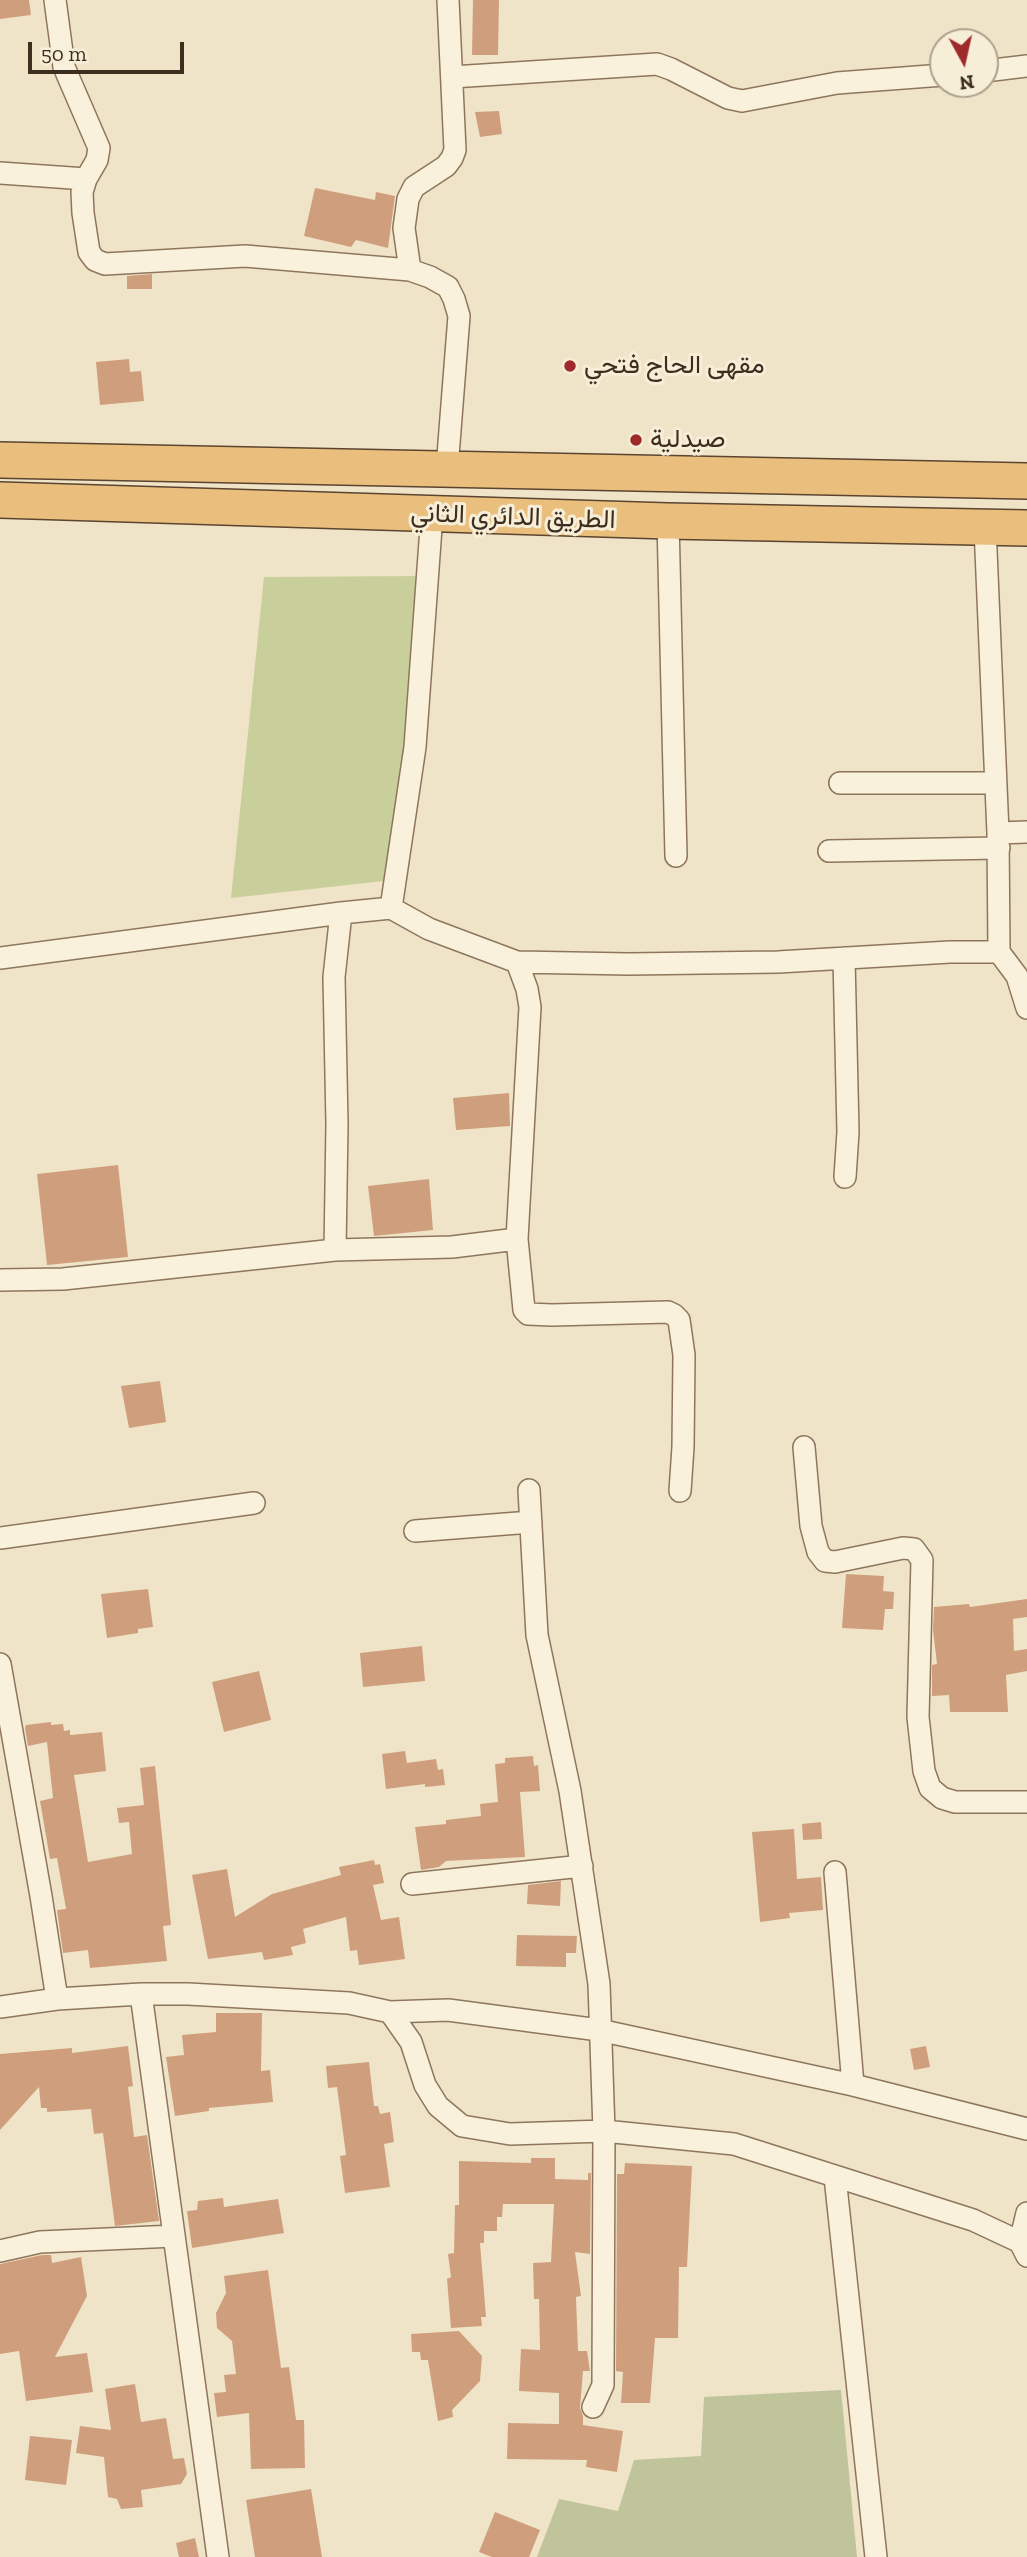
<!DOCTYPE html>
<meta charset="utf-8">
<style>
body{margin:0}
#map{position:relative;width:1027px;height:2557px;overflow:hidden;background:#f0e4c8;font-family:"Zilla Slab",serif}
canvas{display:block}
.north{position:absolute;left:929px;top:28px;width:70px;height:70px;box-sizing:border-box;background:#f7eed8;border:2px solid #ada18e;border-radius:50%;rotate:172deg;font-size:19px;font-weight:700;line-height:28px;text-align:center;color:#3d2e20}
.north::after{content:'';display:block;margin:auto;width:24px;height:32px;background:#9e2a2b;clip-path:polygon(50% 0,100% 100%,50% 72%,0 100%)}
.scale{position:absolute;left:28px;top:42px;width:156px;height:32px;box-sizing:border-box;border:4px solid #3d2e20;border-top:0;padding-left:9px;font-size:21px;line-height:24px;white-space:nowrap;color:#3d2e20;-webkit-text-stroke:5px #f7eed8;paint-order:stroke}
</style>
<div id="map">
<canvas width="1027" height="2557"></canvas>
<div class="north">N</div>
<div class="scale">50 m</div>
</div>
<script>
const c = document.querySelector('canvas').getContext('2d');
c.lineJoin = 'round';
function fill(path, color) { c.fillStyle = color; c.fill(path, 'evenodd'); }
const toPath = rows => new Path2D(rows.map(r => 'M' + r).join(''));
function stroke(path, color, width, dash) { c.strokeStyle = color; c.lineWidth = width; c.lineCap = dash ? 'butt' : 'round'; c.setLineDash(dash || []); c.stroke(path); }
function write(font, color, halo, rows, align = 'center') {
  c.font = font + ' "Zilla Slab",Vazirmatn,serif'; c.lineWidth = 6; c.setLineDash([]); c.textBaseline = 'middle'; c.strokeStyle = halo; c.fillStyle = color; for (const [text, x, y, turn = 0] of rows) {
    c.save(); c.translate(x, y); c.rotate((+turn || 0) * Math.PI / 180); c.textAlign = isNaN(turn) ? turn : align; if (halo) c.strokeText(text, 0, 0); c.fillText(text, 0, 0); c.restore();
  }
}
const green = toPath([
 [420,576,393,872,383,881,231,898,264,577]
]);
const cemetery = toPath([
 [841,2390,857,2557,537,2557,559,2499,618,2511,634,2460,701,2456,704,2397]
]);
const building = toPath([
 [0,0,29,0,31,15,0,19],
 [473,0,499,0,498,55,472,55],
 [499,111,502,134,480,137,475,112],
 [315,188,375,200,376,192,395,196,388,248,356,240,351,247,304,236],
 [152,274,152,289,127,289,127,276],
 [129,359,130,372,141,371,144,401,100,405,96,362],
 [509,1093,510,1126,456,1130,453,1098],
 [118,1165,128,1257,47,1265,37,1174],
 [429,1179,433,1230,374,1236,368,1186],
 [160,1381,166,1422,129,1428,121,1386],
 [846,1574,884,1576,883,1591,894,1592,893,1609,885,1609,883,1630,842,1628],
 [148,1589,153,1627,138,1629,138,1633,107,1638,101,1594],
 [1027,1599,1027,1617,1013,1619,1014,1651,1027,1649,1027,1671,1006,1675,1008,1712,950,1712,949,1695,932,1696,932,1665,937,1664,933,1630,934,1607,969,1604,970,1607],
 [422,1646,425,1681,363,1687,360,1653],
 [259,1671,271,1720,224,1732,212,1682],
 [51,1722,51,1725,63,1724,64,1731,70,1730,70,1735,102,1732,106,1771,74,1775,88,1862,132,1854,129,1822,119,1823,117,1808,144,1805,140,1768,155,1766,171,1925,163,1926,167,1961,90,1968,88,1950,63,1953,57,1910,66,1909,57,1858,50,1859,40,1801,53,1798,47,1742,28,1746,25,1728,26,1725],
 [405,1751,407,1763,436,1759,438,1770,443,1769,445,1785,425,1787,425,1784,386,1789,382,1754],
 [533,1756,534,1766,538,1765,540,1791,520,1792,525,1857,446,1861,439,1867,421,1870,415,1827,446,1824,446,1820,481,1816,480,1804,498,1802,495,1764,505,1763,505,1758],
 [821,1822,822,1839,803,1840,802,1824],
 [794,1829,797,1879,821,1877,823,1910,789,1913,790,1918,760,1922,752,1832],
 [374,1860,375,1865,380,1864,384,1883,373,1885,381,1920,399,1917,405,1959,359,1965,357,1950,350,1951,346,1917,303,1929,306,1943,291,1947,293,1955,264,1960,262,1952,208,1959,192,1875,227,1869,235,1917,272,1894,341,1875,339,1867],
 [561,1881,560,1906,527,1904,528,1885],
 [517,1935,577,1936,576,1953,566,1953,566,1967,516,1966],
 [216,2013,262,2013,261,2071,270,2070,273,2102,209,2108,209,2111,175,2116,166,2057,184,2055,182,2035,216,2032],
 [128,2046,133,2086,128,2087,134,2137,147,2135,159,2221,115,2226,103,2133,94,2134,91,2109,47,2112,47,2108,41,2108,39,2087,0,2130,0,2054,72,2048,72,2053],
 [926,2046,930,2067,914,2070,910,2049],
 [369,2062,374,2106,378,2106,380,2114,390,2112,394,2142,384,2144,390,2187,345,2193,340,2156,346,2155,337,2087,328,2088,326,2066],
 [531,2158,555,2158,555,2179,588,2180,588,2173,591,2173,590,2254,575,2252,581,2296,576,2297,578,2351,587,2351,590,2371,583,2371,580,2408,583,2416,583,2425,623,2431,617,2472,586,2467,587,2460,507,2459,508,2423,559,2424,559,2393,519,2391,521,2349,540,2350,539,2299,534,2299,533,2263,551,2262,554,2204,503,2204,502,2217,497,2217,497,2231,484,2231,484,2243,480,2243,486,2317,481,2317,482,2326,451,2328,447,2279,451,2277,448,2254,454,2253,455,2205,459,2205,459,2161,531,2163],
 [625,2163,692,2166,687,2267,679,2267,678,2338,655,2338,650,2403,621,2403,623,2372,616,2371,617,2174,624,2174],
 [223,2198,224,2207,278,2199,284,2233,192,2248,187,2211,197,2210,198,2201],
 [42,2255,51,2255,52,2263,81,2257,87,2296,55,2357,87,2353,93,2392,26,2401,19,2351,0,2354,0,2264],
 [268,2270,281,2368,289,2367,296,2420,304,2420,305,2468,251,2469,249,2413,217,2417,214,2393,226,2392,224,2375,236,2374,232,2341,217,2328,216,2313,226,2293,224,2276],
 [459,2331,482,2356,480,2381,452,2410,453,2417,438,2421,428,2360,421,2360,420,2352,412,2352,411,2334],
 [135,2384,141,2422,166,2418,173,2459,184,2458,187,2474,181,2484,141,2490,143,2507,121,2509,117,2499,108,2497,104,2457,76,2453,80,2426,111,2430,105,2389],
 [30,2436,72,2440,66,2485,25,2480],
 [311,2489,322,2557,255,2557,246,2500],
 [495,2512,540,2530,529,2557,492,2557,479,2552],
 [195,2538,199,2557,179,2557,176,2543]
]);
const minor = toPath([
 [55,0,64,67,99,148,97,160,86,179,82,192,83,213,89,252,95,260,105,264,245,256,410,270,430,277,448,287,454,299,459,316,447,468],
 [985,71,1027,66],
 [452,77,657,64,671,69,728,98,742,101,837,83,943,75],
 [0,173,86,179],
 [410,270,404,228,408,199,414,187,446,166,452,158,455,150,448,0],
 [668,521,676,856],
 [985,527,998,833,999,952],
 [840,783,995,783],
 [998,833,1027,832],
 [829,851,999,848],
 [391,908,415,747,432,514],
 [0,958,341,913,391,908,429,929,517,962,527,989,530,1007,517,1239,524,1310,528,1314,552,1315,668,1312,674,1315,679,1320,684,1355,683,1447,680,1491],
 [844,958,848,1132,845,1177],
 [517,962,629,964,778,962,950,952,999,952,1017,976,1027,1008],
 [335,1250,337,1124,334,977,341,913],
 [0,1280,63,1279,335,1250,452,1247,517,1239],
 [804,1447,811,1526,818,1552,825,1561,835,1562,903,1548,914,1549,922,1560,918,1717,924,1771,930,1788,942,1798,955,1802,1027,1802],
 [529,1490,537,1635,570,1791,599,1984,604,2131,603,2385,593,2407],
 [415,1531,531,1522],
 [0,1538,254,1503],
 [0,1664,41,1896,57,1999,141,1994],
 [835,1872,853,2085],
 [412,1884,582,1866],
 [0,2007,57,1999],
 [390,2012,448,2010,599,2030,853,2085,1027,2129],
 [835,2177,876,2557],
 [1020,2242,1027,2213],
 [0,2251,40,2242,174,2236],
 [218,2557,141,1994,188,1994,349,2003,390,2012,411,2042,425,2085,438,2106,462,2126,510,2134,604,2131,734,2144,973,2220,1020,2242,1027,2256]
]);
const trunk = toPath([
 [0,460,1027,481],
 [0,500,668,521,1027,528]
]);
const markers = [
 [570,366,7,"#9e2a2b"],
 [636,440,7,"#9e2a2b"]
];
const poiNames = [
 ["مقهى الحاج فتحي",584,366],
 ["صيدلية",650,440]
];
const streetNames = [
 ["الطريق الدائري الثاني",513,517,2]
];
fill(green, '#c9cf9b');
fill(cemetery, '#bfc49a');
fill(building, '#cf9f7d');
stroke(minor, '#8d765c', 24);
stroke(trunk, '#5b4430', 38);
stroke(minor, '#faf1dc', 21);
stroke(trunk, '#eabe7c', 35);
for (const [x, y, r, color] of markers) { const dot = new Path2D(); dot.arc(x, y, r, 0, 2 * Math.PI); c.fillStyle = color; c.fill(dot); stroke(dot, '#f7eed8', 2.5); }
write('26px', '#3d2e20', '#f7eed8', poiNames, 'left');
write('26px', '#3d2e20', '#f7eed8', streetNames);
</script>
